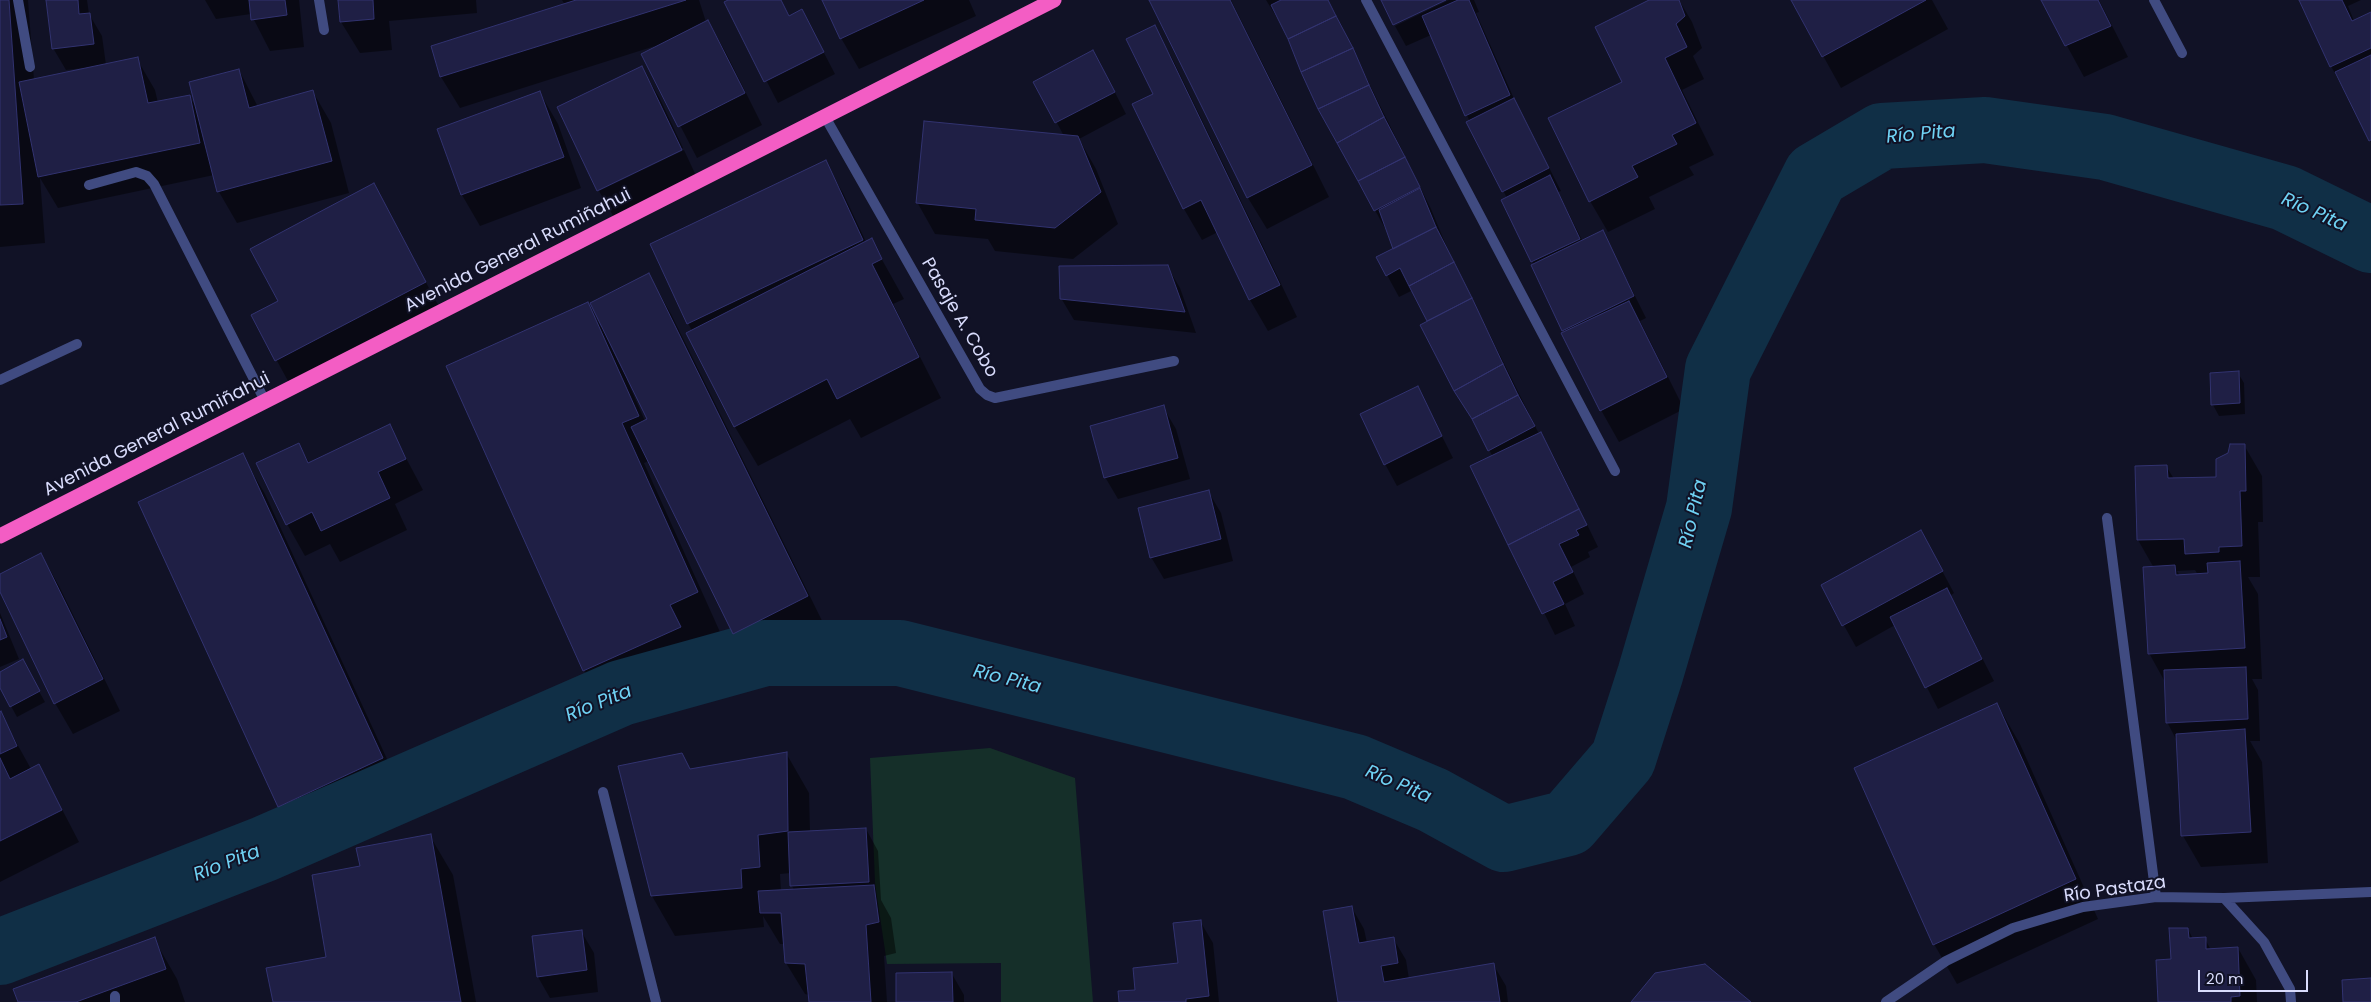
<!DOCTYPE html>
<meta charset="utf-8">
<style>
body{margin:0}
#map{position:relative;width:2371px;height:1002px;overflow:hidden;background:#111226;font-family:Poppins,sans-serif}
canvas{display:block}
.scale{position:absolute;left:2198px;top:970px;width:110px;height:22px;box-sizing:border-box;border:2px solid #d9dcfc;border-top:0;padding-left:6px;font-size:15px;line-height:18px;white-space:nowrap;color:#d9dcfc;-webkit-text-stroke:4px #111226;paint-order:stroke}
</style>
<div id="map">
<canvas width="2371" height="1002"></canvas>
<div class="scale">20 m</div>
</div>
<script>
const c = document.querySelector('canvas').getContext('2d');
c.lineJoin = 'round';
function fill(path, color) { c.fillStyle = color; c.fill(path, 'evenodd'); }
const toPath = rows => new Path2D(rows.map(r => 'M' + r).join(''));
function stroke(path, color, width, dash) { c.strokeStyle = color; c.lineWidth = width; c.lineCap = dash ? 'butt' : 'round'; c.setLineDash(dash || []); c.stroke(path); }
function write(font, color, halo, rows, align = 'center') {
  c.font = font + ' Poppins,sans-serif'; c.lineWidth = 4; c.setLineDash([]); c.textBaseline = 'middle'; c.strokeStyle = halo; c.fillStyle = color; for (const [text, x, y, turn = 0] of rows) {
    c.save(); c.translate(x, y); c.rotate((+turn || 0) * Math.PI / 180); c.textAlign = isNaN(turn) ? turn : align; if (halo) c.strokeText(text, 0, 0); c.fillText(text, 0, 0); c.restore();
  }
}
const green = toPath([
 [990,748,1075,778,1093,1002,1001,1002,1001,963,887,964,875,883,870,758]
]);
const shadow = toPath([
 [0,0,28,0,34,80,84,70,84,68,66,70,53,48,47,0,87,0,89,14,102,36,106,65,137,59,155,90,158,103,189,96,196,107,239,70,258,107,313,92,331,123,349,193,237,223,219,192,214,175,58,208,40,178,45,243,0,247],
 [205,0,299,0,304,47,270,51,251,14,216,19],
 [340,0,476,0,477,13,389,21,392,50,360,53,341,22],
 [562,0,699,0,706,22,708,21,726,53,762,125,697,158,643,54,655,46,460,108,441,77,565,5],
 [731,0,781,0,790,17,802,11,835,74,778,103,726,3],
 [823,0,969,0,976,16,859,69,841,38],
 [1150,0,1231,0,1329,197,1267,229,1248,198],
 [1266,0,1328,0,1431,209,1448,250,1539,434,1541,434,1553,455,1598,547,1588,552,1590,557,1571,567,1584,594,1565,604,1575,626,1555,635,1472,466,1493,457,1422,325,1429,321,1413,290,1399,297,1387,275,1394,250,1387,232,1319,108,1282,26],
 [1449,0,1474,0,1479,12,1476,13,1515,101,1561,191,1558,192,1583,242,1603,232,1646,318,1640,321,1684,409,1619,442,1601,410,1532,266,1534,265,1503,200,1507,198,1468,122,1470,122,1431,35,1406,46,1395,26],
 [1654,0,1679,0,1692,22,1702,48,1693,56,1704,79,1682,90,1714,155,1689,167,1694,175,1649,197,1655,209,1608,232,1590,201,1623,82],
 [1792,0,1932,0,1948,29,1841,88],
 [2042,0,2099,0,2128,57,2084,77],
 [2301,0,2361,0,2348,6,2354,21,2371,13,2371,142,2331,66],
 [1154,27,1172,58,1297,317,1268,331,1250,300,1218,232,1202,240,1184,209,1155,95],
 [642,68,660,99,683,148,599,189,599,191,559,107],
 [1105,73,1126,114,1079,139,1096,169,1118,224,1073,259,995,251,988,239,935,234,917,202,1064,136,1035,82],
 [540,93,558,124,581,188,480,226,462,195],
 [684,150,699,182,616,221,599,191],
 [825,162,843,193,866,242,871,240,904,299,893,304,941,398,861,438,850,419,758,466,735,427,688,333,692,331,688,323],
 [373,184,443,314,294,392,252,315,279,301],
 [1167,266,1180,288,1196,333,1074,320,1061,298],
 [648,274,671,314,830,637,757,673,734,633,649,461,644,463,720,632,692,645,702,667,607,710,584,670,448,367,587,304,601,327],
 [629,379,648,419,645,421,627,380],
 [2238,373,2244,383,2245,414,2219,416,2213,405,2211,374],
 [1417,387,1453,458,1397,486,1385,464],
 [1163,407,1176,429,1190,479,1118,499,1105,477],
 [389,426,423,490,395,504,407,530,340,562,330,544,305,556,287,524,298,444,310,464],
 [2244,445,2262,476,2263,522,2258,522,2260,577,2248,577,2258,594,2262,679,2252,679,2258,690,2260,741,2250,741,2262,762,2268,863,2201,867,2183,836,2177,741,2167,722,2165,682,2149,653,2154,568,2138,540,2136,467,2166,466,2174,479,2218,478],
 [2195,570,2198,575,2180,576,2177,571],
 [242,455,265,494,405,798,302,846,279,807,140,502],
 [1208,491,1221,513,1233,561,1164,579,1151,557],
 [41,554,59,586,120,711,73,734,55,703,0,589,0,575],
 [1933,554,1954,593,1950,596,1994,681,1938,709,1895,625,1856,647,1822,586],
 [0,613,19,659,0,667],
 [22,661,45,702,17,717,0,686,0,673],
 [1997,704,2020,744,2098,919,1957,984,1934,944],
 [0,713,31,769,39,765,79,842,0,882],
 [786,753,809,793,810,832,866,829,878,851,881,900,891,918,896,953,884,956,887,1002,810,1002,809,995,805,994,786,963,785,944,780,944,763,916,764,927,675,936,652,896,690,770],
 [791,873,792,886,794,890,781,891,780,874],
 [430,836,453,875,476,1002,274,1002,327,958,361,867],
 [1352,908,1364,929,1367,943,1393,938,1406,960,1409,979,1493,964,1506,986,1508,1002,1339,1002],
 [1200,921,1213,943,1219,1002,1121,1002,1179,964],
 [2188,929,2193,939,2205,939,2211,950,2238,948,2256,980,2257,1002,2159,1002,2172,960],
 [581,931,594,953,598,992,550,998,538,977],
 [154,939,177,979,185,1002,19,1002],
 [952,974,964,995,964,1002,898,1002]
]);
const river = toPath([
 [0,952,264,849,621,693,765,653,900,653,1296,752,1355,767,1433,800,1504,839,1568,823,1623,759,1650,675,1699,508,1718,369,1816,175,1882,136,1985,130,2105,147,2285,198,2371,240]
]);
const building = toPath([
 [0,0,9,0,23,204,0,205,0,0],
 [46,0,78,0,79,14,90,13,94,44,52,49,46,0],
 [249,0,285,0,287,15,251,20,249,0],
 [338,0,373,0,374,19,340,22,338,0],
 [576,0,686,0,440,77,431,46,576,0],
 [728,0,781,0,789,16,802,9,824,52,764,82,724,2,728,0],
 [822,0,924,0,840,39,822,0],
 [1149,0,1230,0,1312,165,1247,198,1149,0],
 [1281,0,1328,0,1336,16,1288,39,1271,5,1281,0],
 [1381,0,1446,0,1393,25,1381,0],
 [1458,0,1469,0,1510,95,1465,116,1422,16,1458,0],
 [1649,0,1679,0,1685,16,1676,24,1687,47,1665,58,1696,123,1672,135,1677,144,1632,166,1638,177,1589,202,1548,118,1622,82,1595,27,1649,0],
 [1791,0,1926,0,1822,57,1791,0],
 [2041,0,2098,0,2111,26,2065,46,2041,0],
 [2299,0,2342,0,2352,21,2371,12,2371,48,2330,67,2299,0],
 [1336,16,1353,48,1301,72,1288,39,1336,16],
 [708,20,745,93,678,127,641,54,708,20],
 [1155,25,1280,285,1249,300,1201,200,1183,209,1132,104,1153,94,1126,39,1155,25],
 [1353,48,1369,85,1318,109,1301,72,1353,48],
 [1093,50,1115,92,1055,123,1033,82,1093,50],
 [2371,55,2371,140,2369,141,2335,72,2371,55],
 [138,57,148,103,190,95,200,143,38,177,19,82,138,57],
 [642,66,682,150,597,191,557,107,642,66],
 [239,69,249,108,313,90,332,161,217,192,189,82,239,69],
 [1369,85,1384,117,1337,143,1318,109,1369,85],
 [540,91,564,157,461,195,437,129,540,91],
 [1514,98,1549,168,1502,192,1466,122,1514,98],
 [1384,117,1405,157,1358,181,1337,143,1384,117],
 [924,121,1078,136,1101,192,1055,228,975,220,976,209,916,203,924,121],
 [1405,157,1420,187,1374,211,1358,181,1405,157],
 [826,160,863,240,687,324,650,244,826,160],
 [1550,175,1580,239,1531,262,1501,200,1550,175],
 [374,183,426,282,275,361,251,315,278,301,250,249,374,183],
 [1420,188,1436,227,1393,249,1379,210,1420,188],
 [1436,227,1454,262,1409,286,1400,268,1386,276,1376,257,1436,227],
 [1603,230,1634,296,1562,331,1531,265,1603,230],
 [872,238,882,259,872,264,919,357,837,399,827,379,734,427,686,333,872,238],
 [1454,262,1472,298,1427,321,1409,286,1454,262],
 [1168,265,1185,312,1060,299,1059,266,1168,265],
 [649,273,808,596,733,634,631,427,647,419,590,303,649,273],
 [1472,298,1503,364,1454,391,1420,325,1472,298],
 [1629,301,1667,377,1600,411,1561,333,1629,301],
 [588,302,639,416,622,423,698,592,670,605,681,627,583,671,446,366,588,302],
 [1503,364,1518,395,1472,419,1454,391,1503,364],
 [2239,371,2240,403,2211,405,2210,373,2239,371],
 [1418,386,1442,436,1384,465,1360,414,1418,386],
 [1518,395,1535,426,1488,451,1472,419,1518,395],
 [1164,405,1178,458,1104,478,1090,426,1164,405],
 [390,424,406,459,378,472,390,498,321,531,312,512,286,525,256,463,299,443,308,463,390,424],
 [1541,432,1579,509,1508,545,1470,466,1541,432],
 [2230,444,2245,444,2246,491,2240,491,2242,546,2219,547,2219,552,2185,554,2184,539,2137,540,2135,466,2167,465,2168,478,2216,477,2216,459,2228,453,2230,444],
 [243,453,383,758,278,807,138,502,243,453],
 [1209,490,1221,539,1150,558,1138,508,1209,490],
 [1579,509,1587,525,1576,530,1579,535,1559,544,1573,572,1553,582,1564,604,1542,614,1508,545,1579,509],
 [1921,530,1943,571,1842,626,1821,585,1921,530],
 [41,553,103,679,54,704,0,592,0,574,41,553],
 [2240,561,2245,648,2148,654,2143,567,2175,565,2176,575,2208,573,2207,563,2240,561],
 [1947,588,1982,659,1925,688,1890,617,1947,588],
 [0,619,7,637,0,640,0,619],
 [23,659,40,691,10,707,0,688,0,672,23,659],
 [2246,667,2248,719,2166,723,2164,670,2246,667],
 [1997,703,2076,879,1933,945,1854,768,1997,703],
 [1,711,17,746,0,754,0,712,1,711],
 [2245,729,2251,832,2181,836,2176,734,2245,729],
 [787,752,788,831,758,835,760,867,741,869,742,888,651,896,618,766,682,753,690,769,787,752],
 [0,758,10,779,39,764,62,810,0,841,0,758],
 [866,828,869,882,790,886,788,832,866,828],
 [431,834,461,1002,273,1002,266,968,326,957,312,875,360,866,356,848,431,834],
 [874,885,879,922,866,925,871,1002,809,1002,805,964,785,963,781,913,760,913,758,891,874,885],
 [1352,906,1359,943,1394,937,1398,963,1381,966,1384,982,1494,963,1500,1002,1338,1002,1323,911,1352,906],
 [1201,920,1209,996,1186,999,1186,1002,1119,1002,1118,991,1135,990,1133,968,1178,963,1173,923,1201,920],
 [2169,928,2188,928,2189,938,2206,937,2206,949,2238,947,2240,996,2231,997,2231,1002,2158,1002,2156,960,2171,959,2169,928],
 [582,930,587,970,537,977,532,936,582,930],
 [155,937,166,969,76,1002,18,1002,13,989,155,937],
 [1705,964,1751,1002,1631,1002,1655,973,1705,964],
 [952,972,953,1002,896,1002,896,973,952,972],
 [2371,978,2371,1002,2343,1002,2342,980,2371,978]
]);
const lane = toPath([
 [18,0,30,67],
 [319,0,324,30],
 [2154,0,2182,53],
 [89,185,136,172,147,176,154,184,265,401],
 [0,380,77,344],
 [115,996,115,1002]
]);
const street = toPath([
 [1366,0,1615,471],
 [824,115,980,389,987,395,995,398,1174,361],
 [2107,518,2156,897],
 [603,792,656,1002],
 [2224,898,2264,942,2290,989,2291,1002],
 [1886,1002,1946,961,2013,928,2083,907,2156,897,2224,898,2371,892]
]);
const highway = toPath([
 [0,536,1054,0]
]);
const streetNames = [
 ["Avenida General Rumiñahui",518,251,-27],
 ["Pasaje A. Cobo",959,318,60],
 ["Avenida General Rumiñahui",157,435,-27],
 ["Río Pastaza",2115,890,-8]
];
const waterNames = [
 ["Río Pita",1921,135,-5],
 ["Río Pita",2314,213,24],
 ["Río Pita",1694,514,-77],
 ["Río Pita",1007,680,14],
 ["Río Pita",599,704,-22],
 ["Río Pita",1398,785,23],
 ["Río Pita",227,864,-21]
];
fill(green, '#152f29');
fill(shadow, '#0007');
stroke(river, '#102f46', 66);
fill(building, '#1f1f45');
stroke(building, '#323370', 1);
stroke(lane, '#404b81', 10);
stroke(street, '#404b81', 10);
stroke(highway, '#f35dc4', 15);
write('18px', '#d9dcfc', '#111226', streetNames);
write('italic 19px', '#6fd2f4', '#111226', waterNames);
</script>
